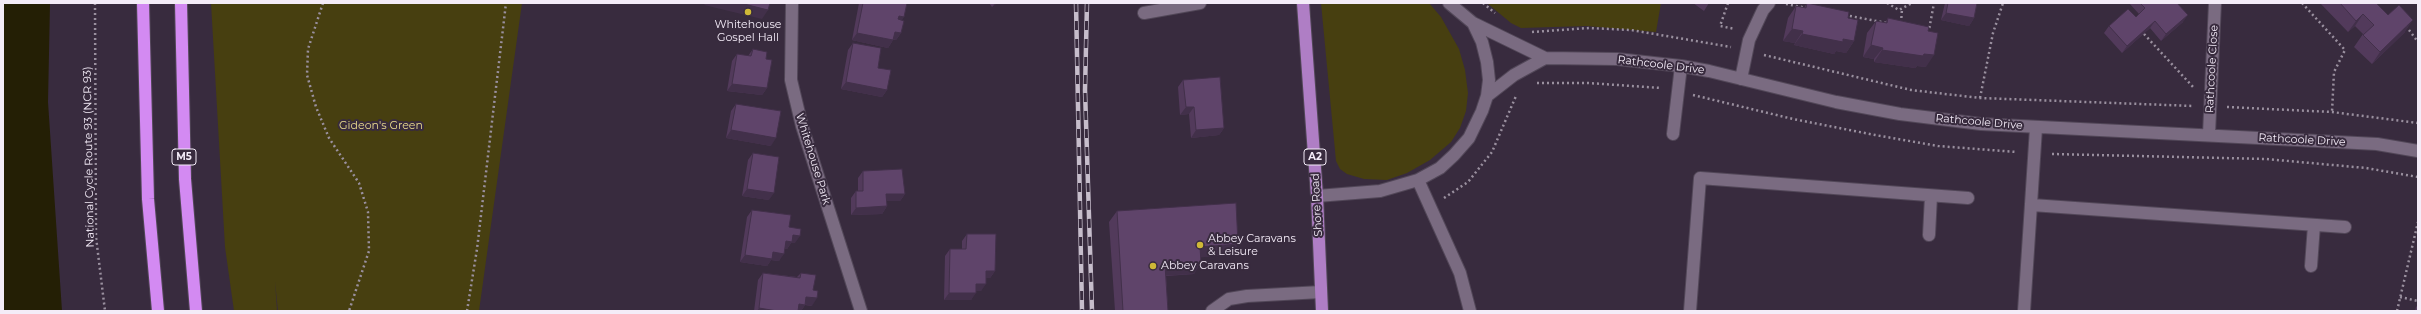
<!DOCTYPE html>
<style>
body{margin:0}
#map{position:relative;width:2421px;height:314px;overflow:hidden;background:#382b3e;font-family:Montserrat,sans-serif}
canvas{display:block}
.frame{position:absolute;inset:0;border:4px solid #f4ecf8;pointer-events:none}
</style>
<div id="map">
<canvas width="2421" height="314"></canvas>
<div class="frame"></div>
</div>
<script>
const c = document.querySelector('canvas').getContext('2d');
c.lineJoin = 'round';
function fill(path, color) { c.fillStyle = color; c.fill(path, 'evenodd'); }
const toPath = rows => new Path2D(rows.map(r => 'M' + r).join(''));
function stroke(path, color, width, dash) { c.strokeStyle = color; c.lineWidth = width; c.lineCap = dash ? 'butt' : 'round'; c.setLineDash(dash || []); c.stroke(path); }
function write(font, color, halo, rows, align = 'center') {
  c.font = font + ' Montserrat,sans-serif'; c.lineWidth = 4; c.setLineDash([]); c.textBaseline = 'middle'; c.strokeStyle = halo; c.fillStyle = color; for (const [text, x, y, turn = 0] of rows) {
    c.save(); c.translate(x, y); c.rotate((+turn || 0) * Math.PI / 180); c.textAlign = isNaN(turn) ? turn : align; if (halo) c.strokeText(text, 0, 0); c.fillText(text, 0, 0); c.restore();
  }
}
const green = toPath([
 [211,3,522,3,479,311,278,311,275,281,277,311,234,311,225,247],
 [1321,3,1429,3,1441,17,1459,49,1465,70,1468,93,1466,111,1460,128,1451,142,1430,160,1407,173,1387,180,1364,179,1347,174,1340,169,1336,161],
 [1487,3,1661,3,1656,32,1587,26,1521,28,1511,23]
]);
const water = toPath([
 [3,3,50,3,48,102,62,311,3,311]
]);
const path = toPath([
 [95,3,96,237,105,311],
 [323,3,308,49,307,75,316,107,329,138,359,183,368,212,369,251,349,311],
 [1483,3,1495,13],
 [1728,3,1720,26,1735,29],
 [1887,3,1899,10,1912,3],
 [2302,3,2345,50,2334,72,2332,112],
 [1786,4,1807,8],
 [1845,15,1887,23],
 [1901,23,1902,9],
 [2406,26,2418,42],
 [1926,30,1929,30,1934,3],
 [1532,32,1589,28,1631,30,1731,47],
 [2144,34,2194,88],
 [1764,55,1911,90,1980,98,2194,106],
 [1537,83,1588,83,1661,88],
 [1693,95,1793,119,1875,135,1938,146,2017,152],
 [1980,98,1993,33,2003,3],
 [2227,107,2332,112,2418,123],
 [2052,154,2266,159,2366,168,2418,177],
 [1444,198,1468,182,1492,152,1516,96],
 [2400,297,2418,301],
 [467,311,477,249,506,3],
 [2397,311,2418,222]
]);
const minor = toPath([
 [792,3,791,80,802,126,861,311],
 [1449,3,1473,23,1545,58,1617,59,1681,66,1709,71,1836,102,1900,114,1981,124,2377,144,2418,151],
 [1144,13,1200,3],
 [1741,79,1749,40,1763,10,1769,3],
 [1487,96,1514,75,1545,58],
 [1673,134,1681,66],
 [2209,134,2215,3],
 [1418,180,1460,273,1470,311],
 [1317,196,1380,191,1418,180,1440,168,1454,155,1469,138,1482,111,1487,96,1489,80,1487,62,1482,42,1473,23],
 [2032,205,2345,227],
 [1929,235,1931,196],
 [2311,266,2314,225],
 [1212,311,1229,299,1247,296,1321,292],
 [1690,311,1700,178,1968,198],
 [2024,311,2036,128]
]);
const major = toPath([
 [1303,3,1317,196,1322,311]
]);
const highway = toPath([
 [143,3,148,199,158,311],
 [181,3,185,179,196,311]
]);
const rail = toPath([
 [1076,3,1082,311],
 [1087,3,1085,90,1092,311]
]);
const wall = toPath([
 [859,3,907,3,902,20,901,33,896,40,893,40,888,48,852,40],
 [989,3,997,3,992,7],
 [1693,3,1709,3,1704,11],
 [1807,3,1848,18,1854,41,1846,53,1836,51,1834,54,1794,45,1795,43,1783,41,1788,18,1796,6,1804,8],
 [1945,3,1977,3,1974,18,1969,26,1941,20],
 [2129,3,2177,3,2183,22,2161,41,2150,28,2122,53,2104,33,2109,26,2136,17,2139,14],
 [2320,3,2376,3,2405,32,2372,64,2354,47,2363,34,2355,26,2348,32],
 [1888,18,1928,31,1926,67,1917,66,1915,68,1874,62,1874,59,1863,57,1867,33,1876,21,1885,23],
 [853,43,878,68,887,90,882,97,841,89,848,50],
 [753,49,766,59,767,88,762,95,727,91,732,61,737,54,748,56],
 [1183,80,1224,128,1219,135,1191,138,1189,114,1180,115,1178,87],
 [736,104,771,146,726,138,731,111],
 [753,153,769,200,742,196,748,160],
 [863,171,905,194,900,201,886,201,887,206,882,214,851,215,851,198,856,191,858,191,858,178],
 [752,210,789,227,795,243,791,243,787,249,784,249,779,261,771,260,767,266,740,262,747,217],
 [1117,211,1238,244,1231,255,1201,257,1194,274,1166,276,1168,311,1115,311,1109,222],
 [967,234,995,271,990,278,986,278,981,291,976,291,971,300,944,300,945,256,950,249,962,249,962,241],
 [763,273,797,277,801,273,813,290,812,306,805,305,801,311,754,311,758,280],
 [2418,305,2418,311,2415,311,2416,307]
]);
const shadedWall = toPath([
 [706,3,740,3,768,10,762,19,704,5],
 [995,3,997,3,992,7],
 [1946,13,1974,18,1969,26,1941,20],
 [2363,14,2355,26,2348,32,2356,21],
 [2188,15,2183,22,2161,41,2166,34],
 [899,16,904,17,899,24,893,23],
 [2413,20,2405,32,2372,64,2380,52],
 [2155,21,2150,28,2122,53,2127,46],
 [1792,29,1803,31,1795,43,1783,41],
 [895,32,901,33,896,40,890,39],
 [857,33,893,40,888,48,852,40],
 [1802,34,1843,39,1854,41,1846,53,1836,51,1834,54,1794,45],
 [1871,45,1883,48,1874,59,1863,57],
 [1882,50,1924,54,1934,55,1926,67,1917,66,1915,68,1874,62],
 [846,82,887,90,882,97,841,89],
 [732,84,767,88,762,95,727,91],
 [1186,107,1194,107,1189,114,1180,115],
 [1224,128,1219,135,1191,138,1196,130],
 [731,130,776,138,771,146,726,138],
 [747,189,774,193,769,200,742,196],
 [886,194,905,194,900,201,881,201],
 [887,206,882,214,851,215,856,208],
 [793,235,800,236,795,243,791,243,787,249,781,248,786,241],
 [1238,244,1231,255,1193,258,1200,247],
 [773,252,784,254,779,261,771,260,767,266,740,262,745,255],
 [1201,263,1194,274,1157,276,1165,265],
 [986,271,995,271,990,278,981,278],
 [976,284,986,284,981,291,971,291],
 [949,293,976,293,971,300,944,300],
 [806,297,817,298,812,306,803,304,805,305,801,311,794,311,799,304],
 [759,308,777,311,757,311]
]);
const building = toPath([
 [740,3,770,3,768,10,740,3],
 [863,3,907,3,904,17,899,16,898,19,904,21,901,33,895,32,893,40,857,33,863,3],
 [1807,3,1849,12,1848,18,1858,20,1854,41,1843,39,1843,42,1802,34,1803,31,1792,29,1796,6,1806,8,1807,3],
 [1948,3,1977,3,1974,18,1946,13,1948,3],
 [2140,3,2177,3,2188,15,2166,34,2155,21,2127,46,2109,26,2128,9,2136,17,2145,8,2140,3],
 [2340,3,2376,3,2388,15,2399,5,2413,20,2380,52,2363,35,2374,25,2363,14,2356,21,2340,3],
 [1888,18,1929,27,1928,31,1938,33,1934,55,1924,54,1923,56,1882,50,1883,48,1871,45,1876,21,1887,23,1888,18],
 [853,43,881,48,878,68,891,70,887,90,846,82,853,43],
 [753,49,767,52,766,59,772,60,767,88,732,84,737,54,751,56,753,49],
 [1220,77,1224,128,1196,130,1194,107,1186,107,1183,80,1220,77],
 [736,104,781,111,776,138,731,130,736,104],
 [753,153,779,157,774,193,747,189,753,153],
 [902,169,905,194,886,194,887,206,856,208,856,191,863,191,863,171,902,169],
 [1236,203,1238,244,1200,247,1201,263,1165,265,1168,311,1123,311,1117,211,1236,203],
 [752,210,791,215,789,227,801,229,800,236,793,235,792,242,786,241,784,254,773,252,772,259,745,255,752,210],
 [967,234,996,234,995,271,986,271,986,284,976,284,976,293,949,293,950,249,966,249,967,234],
 [763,273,800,278,801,273,816,275,813,290,818,291,817,298,806,297,805,305,799,304,798,311,777,311,759,308,763,273]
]);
const markers = [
 [748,12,4,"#cfb837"],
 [1200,245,4,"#cfb837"],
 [1153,266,4,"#cfb837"]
];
const shields = [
 [184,157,24],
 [1315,157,22]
];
const shieldNames = [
 ["M5",184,157],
 ["A2",1315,157]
];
const poiNames = [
 ["Whitehouse",748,25,"center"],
 ["Gospel Hall",748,38,"center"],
 ["Abbey Caravans",1208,239],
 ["& Leisure",1208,252],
 ["Abbey Caravans",1161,266]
];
const streetNames = [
 ["Rathcoole Drive",1661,65,7],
 ["Rathcoole Close",2212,69,-87],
 ["Rathcoole Drive",1979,122,5],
 ["Rathcoole Drive",2302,140,3],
 ["National Cycle Route 93 (NCR 93)",89,157,-91],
 ["Whitehouse Park",813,159,73],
 ["Shore Road",1317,205,-93]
];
const parkNames = [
 ["Gideon's Green",381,126]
];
fill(green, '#473f10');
fill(water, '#241f05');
stroke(minor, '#524758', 14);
stroke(major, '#524758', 14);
stroke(highway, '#524758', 14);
stroke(path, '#9a909f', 2.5, [2, 3]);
stroke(minor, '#7a6b81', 12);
stroke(major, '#af7ec5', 12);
stroke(highway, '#d38af2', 12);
stroke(rail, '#c6bdcb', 4.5);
stroke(rail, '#382b3e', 3, [9]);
fill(wall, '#523a5b');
fill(shadedWall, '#42304a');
fill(building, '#5f446a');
stroke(building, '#42304a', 1);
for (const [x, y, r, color] of markers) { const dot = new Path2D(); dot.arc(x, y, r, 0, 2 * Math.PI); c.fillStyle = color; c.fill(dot); stroke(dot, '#382b3e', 1.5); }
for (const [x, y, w] of shields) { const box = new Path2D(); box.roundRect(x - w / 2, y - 8, w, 16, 3); c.fillStyle = '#382b3e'; c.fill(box); stroke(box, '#f4ecf8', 1); }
write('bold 10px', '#f4ecf8', null, shieldNames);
write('11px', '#f4ecf8', '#382b3e', poiNames, 'left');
write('11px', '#f4ecf8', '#382b3e', streetNames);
write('11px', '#eadc8d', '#382b3e', parkNames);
</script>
